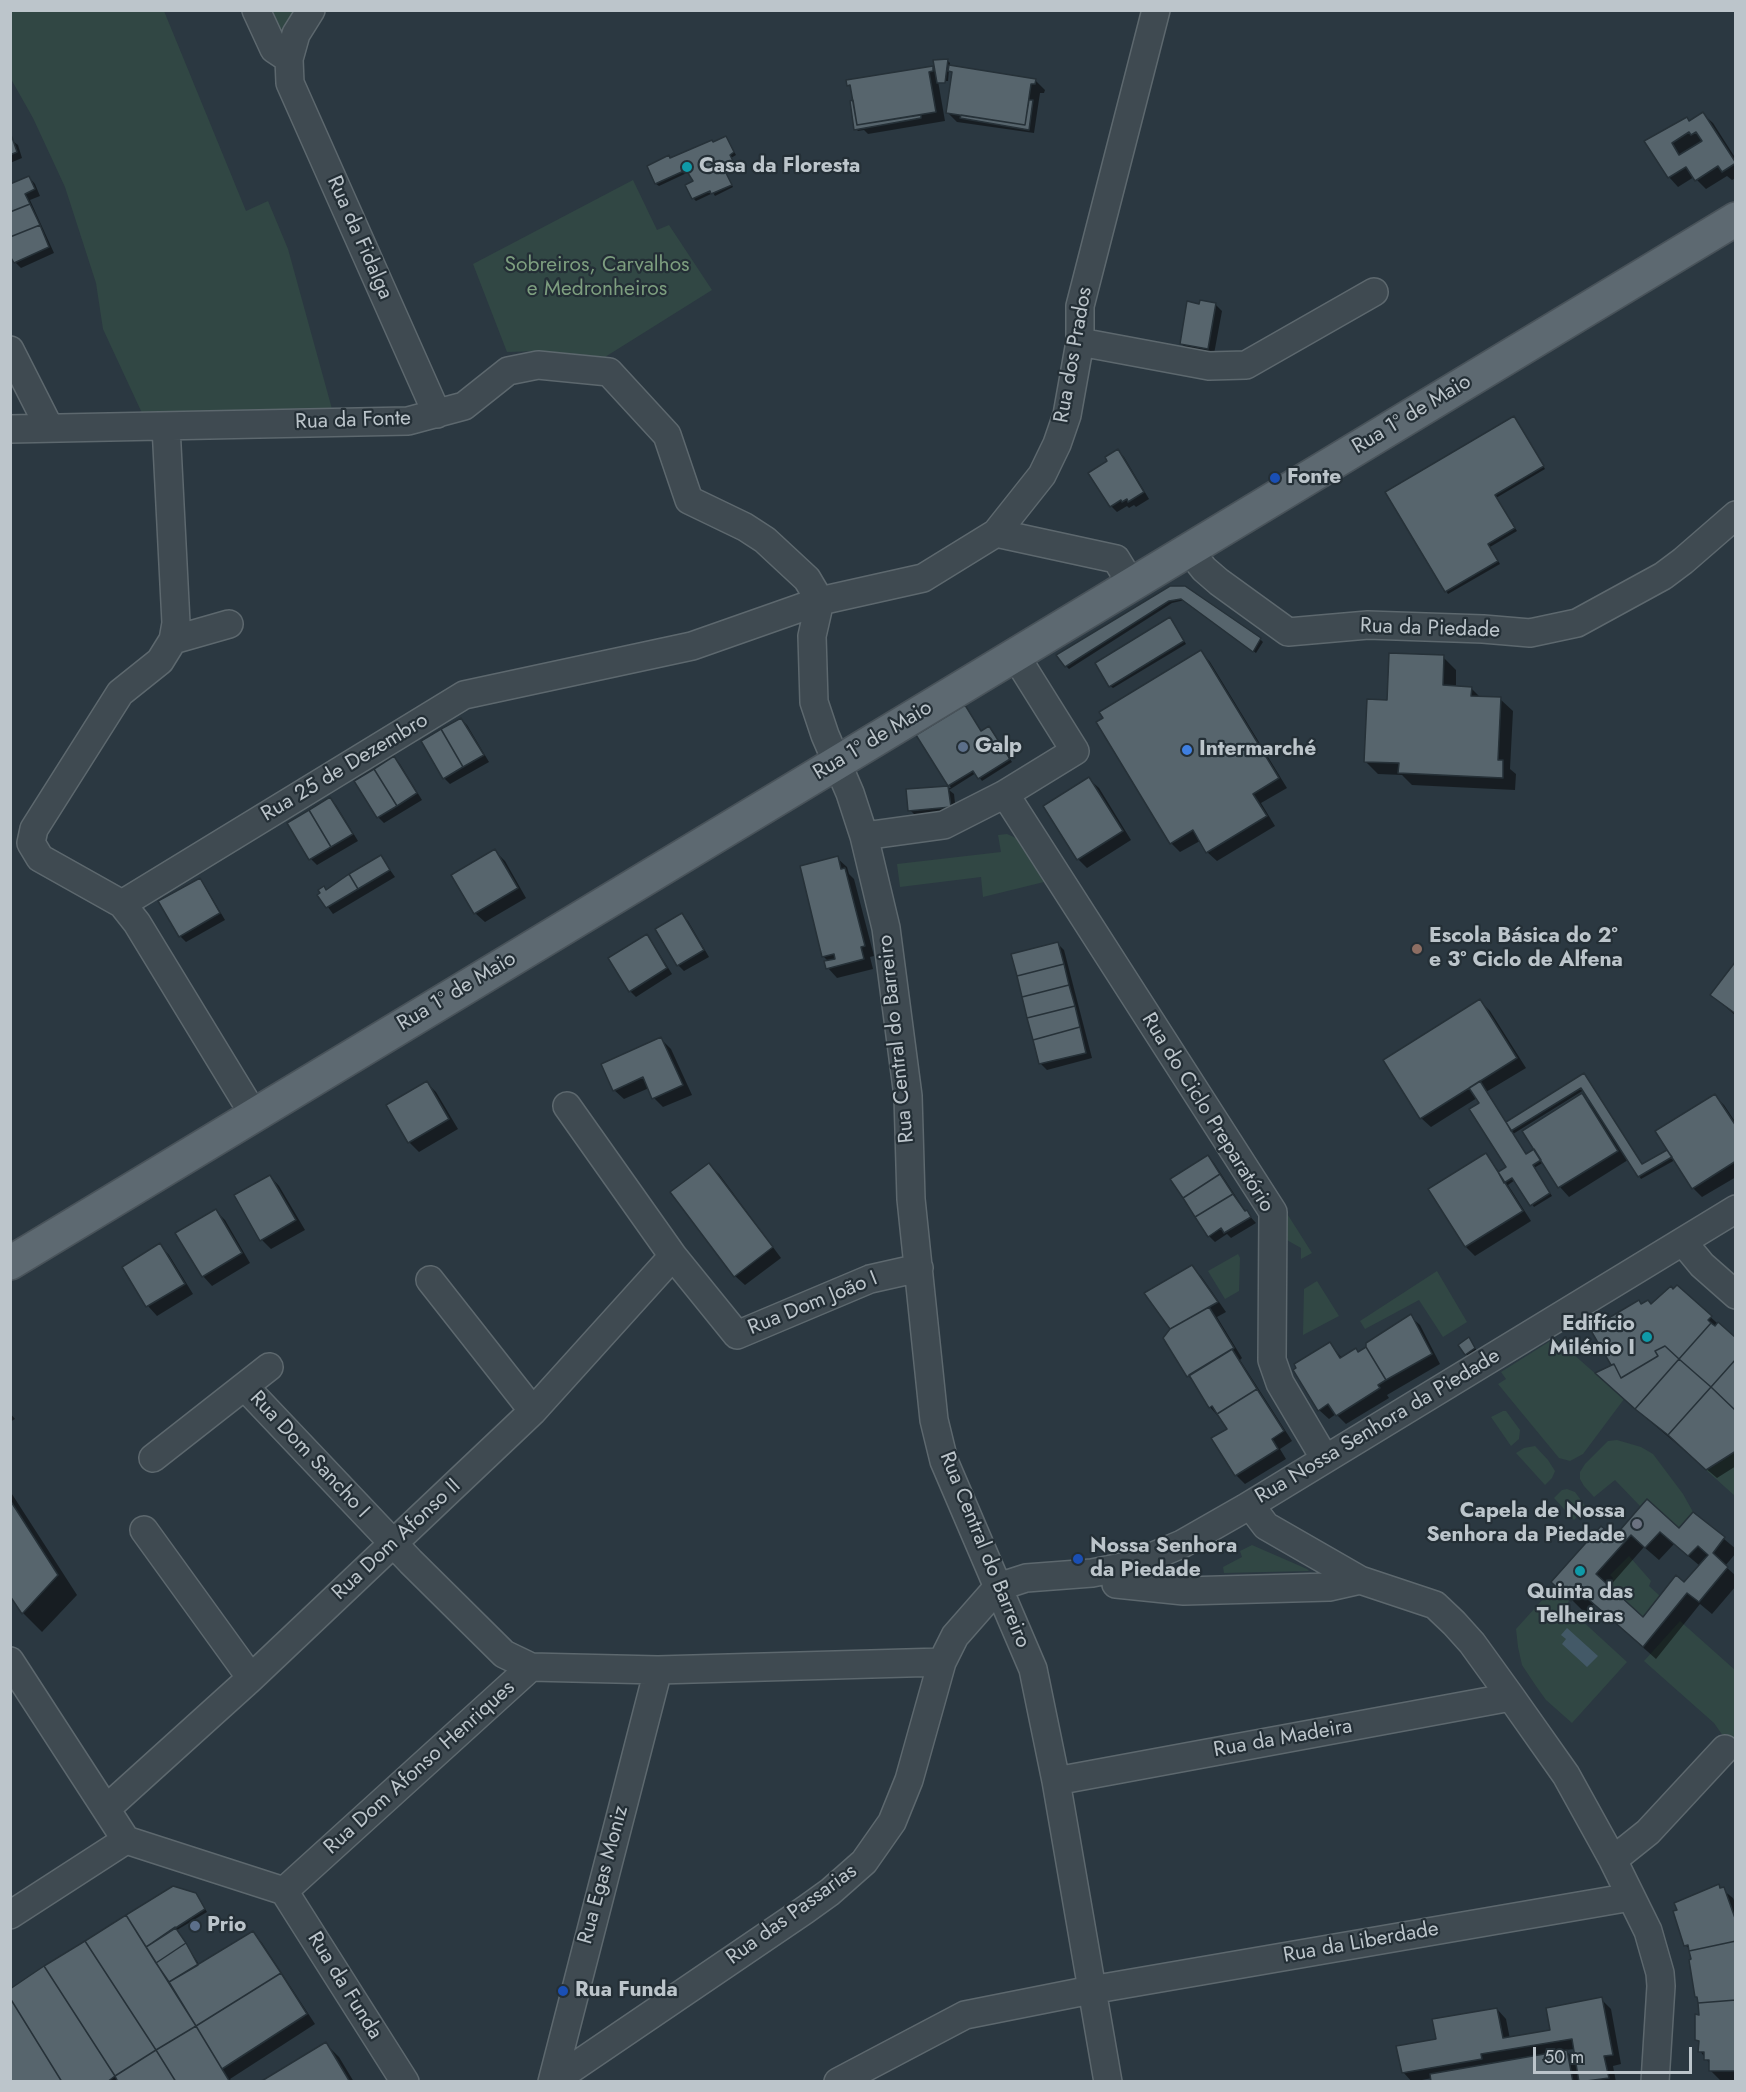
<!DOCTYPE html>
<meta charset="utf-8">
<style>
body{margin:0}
#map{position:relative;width:1746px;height:2092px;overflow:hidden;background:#2b3841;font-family:Jost,sans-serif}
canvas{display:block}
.frame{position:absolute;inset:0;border:12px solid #bcc5cb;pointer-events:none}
.scale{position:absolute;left:1533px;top:2047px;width:159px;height:27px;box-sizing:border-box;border:3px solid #bcc5cb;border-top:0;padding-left:8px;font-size:18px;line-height:21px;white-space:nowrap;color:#bcc5cb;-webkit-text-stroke:4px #242f36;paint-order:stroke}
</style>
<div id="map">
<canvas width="1746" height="2092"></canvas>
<div class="frame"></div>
<div class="scale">50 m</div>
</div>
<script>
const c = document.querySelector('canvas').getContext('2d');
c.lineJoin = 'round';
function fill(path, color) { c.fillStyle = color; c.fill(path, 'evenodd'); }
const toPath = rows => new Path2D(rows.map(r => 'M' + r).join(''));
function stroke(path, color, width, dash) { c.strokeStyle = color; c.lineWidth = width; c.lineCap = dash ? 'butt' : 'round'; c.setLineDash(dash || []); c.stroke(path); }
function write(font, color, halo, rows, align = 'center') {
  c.font = font + ' Jost,sans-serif'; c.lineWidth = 4.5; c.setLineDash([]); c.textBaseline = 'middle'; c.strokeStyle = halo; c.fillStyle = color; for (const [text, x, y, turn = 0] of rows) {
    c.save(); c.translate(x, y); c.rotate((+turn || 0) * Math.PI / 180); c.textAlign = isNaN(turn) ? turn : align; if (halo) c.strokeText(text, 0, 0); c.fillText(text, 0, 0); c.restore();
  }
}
const green = toPath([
 [272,10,298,11,283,31,280,30],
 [10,11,164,11,246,211,268,201,288,249,332,409,142,413,103,329,96,283,65,187,33,118,11,79],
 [633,180,657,230,669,225,712,290,605,357,539,351,507,352,473,264],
 [1007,834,1016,838,1044,882,983,897,981,877,900,887,897,864,1001,852,998,835],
 [1286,1212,1312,1253,1301,1259,1301,1248,1285,1239],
 [1238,1254,1240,1258,1239,1291,1225,1299,1208,1271],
 [1437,1271,1467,1322,1443,1337,1419,1300,1365,1329,1360,1321],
 [1317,1281,1339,1316,1303,1335,1304,1289],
 [1555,1338,1624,1399,1583,1454,1570,1461,1559,1458,1498,1384,1506,1379,1501,1372],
 [1503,1411,1506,1411,1520,1430,1519,1439,1511,1446,1491,1417],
 [1617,1440,1641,1447,1653,1454,1683,1494,1693,1512,1679,1528,1647,1499,1640,1506,1615,1480,1594,1497,1584,1486,1580,1479,1580,1472,1585,1464,1608,1441],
 [1535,1446,1548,1460,1555,1471,1552,1478,1545,1485,1516,1453,1524,1448],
 [1735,1451,1735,1496,1706,1470],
 [1567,1489,1575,1492,1586,1507,1574,1520,1554,1498,1562,1490],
 [1252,1545,1307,1569,1309,1571,1224,1573,1223,1567,1242,1557,1240,1551],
 [1629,1556,1651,1581,1649,1586,1660,1596,1643,1617,1609,1586,1613,1578,1610,1575],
 [1554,1587,1569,1601,1566,1606,1627,1662,1572,1723,1546,1700,1536,1686,1522,1665,1518,1647,1516,1629],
 [1680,1621,1735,1670,1735,1753,1714,1723,1644,1661]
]);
const water = toPath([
 [1567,1628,1598,1656,1587,1667,1562,1644,1566,1639,1561,1635]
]);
const shadow = toPath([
 [948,61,950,63,950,67,1035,80,1045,90,1044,93,1040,93,1034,133,957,122,947,112,953,73,949,70,948,81,938,81,945,121,868,134,864,130,858,131,856,129,855,105,853,89,849,85,932,68,937,73],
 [1703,114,1713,123,1736,159,1736,178,1732,180,1727,176,1706,189,1694,177,1678,187,1669,177,1646,142,1690,122],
 [726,138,736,155,731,158,736,166,725,172,733,187,715,196,713,193,696,201,693,198,695,182,689,172,659,186,656,184,649,167],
 [10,139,18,145,22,158,10,163],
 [29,177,35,184,40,196,30,200,54,253,21,268,15,262,10,252],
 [1200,305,1216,305,1222,311,1214,354,1187,349,1181,343],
 [1516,420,1545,469,1496,498,1517,531,1490,547,1500,564,1448,594,1446,591],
 [1118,451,1124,457,1149,499,1136,507,1134,505,1129,508,1127,506,1117,512,1111,506,1109,462],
 [1185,588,1260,639,1263,642,1256,653,1185,600,1172,603,1069,669,1066,666],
 [1173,622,1186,644,1113,688,1110,686],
 [1201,652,1210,662,1287,788,1261,803,1275,826,1217,861,1207,852,1200,841,1180,852,1171,843],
 [1443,657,1456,670,1456,688,1471,688,1481,698,1500,699,1513,711,1510,769,1516,774,1515,790,1412,785,1402,775,1378,774,1365,761,1388,701],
 [461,719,467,725,489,762,450,784,444,778],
 [992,731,1012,762,982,781,976,773,949,790,954,794,956,812,916,816,910,810,908,790,951,788,918,735],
 [394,758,400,764,422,800,384,823,378,817],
 [1089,779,1099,788,1131,840,1087,868,1078,859],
 [330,799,336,805,358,841,317,865,311,859,289,824],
 [495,851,505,861,526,898,485,922,475,913],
 [381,857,395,877,333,914,319,895],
 [837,858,847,867,849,874,854,879,874,956,870,957,873,969,837,978,828,968,829,962,823,956],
 [199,880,205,886,225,920,186,942,180,936],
 [682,915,688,921,709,957,684,971,678,965],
 [646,936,652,942,672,974,636,997,630,991],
 [1058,944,1064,950,1092,1058,1047,1070,1041,1064],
 [1736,963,1736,1016,1712,995],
 [1480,1001,1490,1011,1526,1068,1486,1092,1506,1123,1584,1075,1643,1165,1670,1151,1715,1096,1724,1105,1736,1123,1736,1177,1702,1197,1693,1188,1675,1160,1641,1179,1628,1160,1569,1197,1560,1187,1544,1162,1534,1168,1552,1196,1534,1207,1515,1180,1508,1185,1531,1221,1475,1256,1466,1247,1430,1190,1486,1155,1500,1173,1508,1168,1477,1098,1431,1127,1421,1118],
 [1584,1090,1593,1107,1582,1095,1536,1150,1527,1156,1513,1134],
 [661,1039,671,1049,692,1095,663,1107,654,1098,649,1088,624,1099,614,1090],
 [427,1083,436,1092,458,1129,419,1152,409,1142],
 [1208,1157,1214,1163,1246,1212,1256,1223,1231,1238,1227,1234,1215,1242,1209,1236],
 [709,1165,719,1174,781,1258,745,1285,735,1276],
 [270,1176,279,1186,305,1230,271,1249,262,1240],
 [216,1211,225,1220,250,1263,212,1286,203,1276],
 [160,1245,169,1255,193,1294,157,1316,148,1306,124,1267],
 [1191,1267,1201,1276,1226,1312,1217,1317,1242,1358,1240,1360,1292,1441,1280,1449,1286,1459,1245,1484,1236,1475,1229,1429,1210,1407,1196,1383,1188,1376,1171,1329],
 [1677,1287,1736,1340,1736,1466,1717,1478,1646,1418,1592,1329,1642,1305,1651,1305],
 [1410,1316,1420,1325,1440,1364,1387,1395,1389,1398,1346,1424,1336,1414,1329,1419,1319,1410,1330,1344,1342,1358,1359,1353],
 [1471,1342,1477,1351,1468,1356,1466,1354],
 [10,1413,15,1419,10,1422],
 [10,1491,77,1595,42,1632,23,1613,10,1593],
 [1647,1501,1680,1530,1694,1514,1736,1549,1736,1553,1725,1566,1736,1576,1736,1586,1712,1614,1700,1604,1656,1659,1594,1604,1585,1613,1566,1594],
 [1674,1544,1700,1566,1684,1585,1643,1619,1608,1588,1644,1547,1659,1560],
 [1718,1886,1733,1898,1736,1905,1736,2080,1720,2080,1710,2070,1710,2064,1700,2051,1700,2043,1696,2039,1700,2016,1699,1999,1696,1996,1691,1950,1685,1945],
 [198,1897,207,1912,177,1930,200,1966,253,1933,262,1943,315,2024,230,2079,232,2082,10,2082],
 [1601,1999,1611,2009,1621,2064,1613,2066,1616,2082,1433,2082,1432,2078,1412,2082,1403,2072,1438,2040,1497,2009,1506,2019,1510,2039,1552,2031],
 [1575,2049,1578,2062,1565,2050],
 [326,2044,339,2057,354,2082,263,2082]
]);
const building = toPath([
 [948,59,945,83,937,83,933,60,948,59],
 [949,65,1036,79,1035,84,1031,84,1025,125,946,113,952,72,948,71,949,65],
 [933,66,933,71,929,72,936,112,857,125,850,85,847,86,846,80,933,66],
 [853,100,857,125,921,115,921,118,854,130,850,101,853,100],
 [1029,100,1033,100,1029,130,960,118,961,115,1025,125,1029,100],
 [1703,112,1736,163,1722,172,1718,166,1695,181,1686,167,1668,178,1644,141,1687,117,1689,121,1703,112],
 [1689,132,1691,135,1696,132,1702,141,1679,155,1672,143,1689,132],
 [726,136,734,152,730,155,734,163,724,169,732,185,711,194,710,191,692,199,685,185,693,181,686,170,655,184,647,166,669,155,670,158,712,140,713,142,726,136],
 [12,137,17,152,10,155,10,138,12,137],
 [29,176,35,189,25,194,30,204,10,212,10,184,29,176],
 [30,204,40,225,10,237,10,212,30,204],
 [40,225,49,247,14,263,10,256,10,237,40,225],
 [1200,300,1216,303,1208,349,1180,344,1187,301,1199,304,1200,300],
 [1514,416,1544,466,1495,495,1515,528,1488,544,1498,561,1445,592,1385,492,1514,416],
 [1118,449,1144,492,1128,502,1127,499,1122,502,1121,500,1110,507,1088,473,1107,461,1105,457,1118,449],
 [1170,586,1185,586,1261,638,1253,652,1181,599,1169,601,1065,667,1056,655,1170,586],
 [1170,617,1184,641,1109,687,1095,663,1170,617],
 [1201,650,1279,778,1253,794,1267,816,1206,853,1193,830,1170,844,1096,722,1103,718,1099,712,1201,650],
 [1389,653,1444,655,1443,685,1472,687,1471,696,1501,697,1498,760,1503,760,1503,778,1398,773,1399,763,1364,762,1367,699,1387,700,1389,653],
 [965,705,981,731,989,726,1010,759,978,779,973,771,948,786,916,735,965,705],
 [461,718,484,755,463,767,441,729,461,718],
 [441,729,463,767,443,779,421,741,441,729],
 [394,756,417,793,397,806,374,769,394,756],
 [374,769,397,806,377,818,354,781,374,769],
 [1089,777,1123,831,1077,860,1043,806,1089,777],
 [948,786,951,807,908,811,906,789,948,786],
 [330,797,353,834,331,847,309,810,330,797],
 [309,810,331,847,309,860,287,823,309,810],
 [495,849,518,888,474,914,451,875,495,849],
 [381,855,390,870,358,889,349,874,381,855],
 [838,856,841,869,845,868,865,946,861,947,864,959,826,969,824,961,835,959,834,954,822,957,800,866,838,856],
 [349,874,358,889,326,908,317,895,320,893,318,890,324,886,326,890,349,874],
 [200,878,220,913,179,937,158,901,200,878],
 [682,913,704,950,677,966,655,929,682,913],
 [647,934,667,968,629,992,608,958,647,934],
 [1058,942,1064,964,1017,976,1011,954,1058,942],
 [1736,961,1736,1014,1710,995,1736,961],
 [1064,964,1069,985,1022,997,1017,976,1064,964],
 [1069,985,1075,1006,1027,1018,1022,997,1069,985],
 [1480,999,1517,1058,1420,1119,1383,1060,1480,999],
 [1075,1006,1080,1027,1033,1040,1027,1018,1075,1006],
 [1080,1027,1086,1053,1039,1064,1033,1040,1080,1027],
 [661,1037,683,1085,652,1099,643,1077,613,1091,601,1064,661,1037],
 [1584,1073,1642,1164,1667,1150,1672,1157,1638,1177,1581,1088,1511,1131,1506,1122,1584,1073],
 [427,1081,449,1119,408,1143,386,1105,427,1081],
 [1480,1081,1526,1154,1534,1149,1541,1160,1533,1165,1550,1193,1530,1206,1512,1178,1504,1183,1498,1172,1506,1167,1469,1109,1479,1103,1469,1088,1480,1081],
 [1582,1093,1618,1151,1558,1188,1522,1131,1582,1093],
 [1715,1094,1736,1126,1736,1161,1692,1189,1655,1131,1715,1094],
 [1486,1153,1523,1211,1465,1247,1428,1189,1486,1153],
 [1208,1155,1220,1174,1183,1198,1170,1179,1208,1155],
 [709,1163,773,1247,734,1277,670,1192,709,1163],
 [1220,1174,1233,1194,1195,1217,1183,1198,1220,1174],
 [270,1175,296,1220,260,1241,234,1195,270,1175],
 [1233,1194,1245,1211,1247,1210,1251,1217,1224,1233,1221,1228,1208,1237,1195,1217,1233,1194],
 [216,1209,242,1253,202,1277,175,1233,216,1209],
 [160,1243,185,1284,146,1307,122,1267,160,1243],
 [1192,1265,1218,1302,1170,1329,1144,1293,1192,1265],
 [1677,1285,1712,1316,1708,1320,1711,1323,1679,1359,1665,1346,1655,1351,1658,1356,1621,1378,1614,1364,1611,1365,1590,1329,1639,1300,1641,1304,1648,1300,1651,1304,1671,1286,1673,1289,1677,1285],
 [1209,1307,1234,1348,1187,1377,1163,1338,1170,1329,1209,1307],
 [1411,1314,1432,1354,1386,1380,1366,1347,1366,1343,1411,1314],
 [1718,1322,1736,1338,1736,1359,1711,1387,1679,1359,1711,1323,1715,1326,1718,1322],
 [1469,1337,1475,1348,1465,1355,1458,1345,1469,1337],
 [1330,1342,1340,1358,1356,1348,1358,1352,1366,1347,1386,1380,1378,1385,1380,1388,1336,1416,1328,1404,1318,1411,1293,1370,1296,1368,1294,1364,1330,1342],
 [1665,1346,1679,1359,1635,1409,1595,1373,1614,1364,1621,1378,1658,1356,1655,1351,1665,1346],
 [1232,1349,1257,1389,1217,1414,1212,1406,1209,1408,1189,1375,1232,1349],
 [1679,1359,1711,1387,1668,1435,1635,1409,1679,1359],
 [1736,1359,1736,1411,1711,1387,1736,1359],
 [1711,1387,1736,1411,1736,1451,1706,1470,1668,1435,1711,1387],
 [1257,1389,1284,1431,1272,1439,1278,1449,1235,1476,1211,1438,1227,1429,1217,1414,1257,1389],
 [1647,1499,1679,1528,1693,1512,1725,1537,1713,1553,1728,1567,1699,1602,1687,1593,1643,1647,1580,1592,1571,1601,1551,1582,1601,1526,1614,1537,1647,1499],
 [1660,1532,1688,1556,1698,1546,1708,1555,1684,1582,1676,1575,1643,1617,1596,1574,1631,1535,1645,1548,1660,1532],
 [10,1500,58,1575,22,1614,10,1596,10,1500],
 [1719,1884,1720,1888,1724,1887,1736,1921,1736,1941,1689,1951,1688,1945,1684,1946,1673,1911,1677,1910,1674,1903,1719,1884],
 [173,1886,196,1893,205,1909,146,1947,126,1915,173,1886],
 [126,1915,196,2026,156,2050,85,1941,126,1915],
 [175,1927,186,1943,156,1963,146,1947,175,1927],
 [253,1931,281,1973,196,2026,169,1982,253,1931],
 [85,1941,156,2050,115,2076,44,1966,85,1941],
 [1736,1941,1736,2000,1698,2003,1697,1997,1695,1997,1689,1960,1691,1959,1689,1951,1736,1941],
 [186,1943,198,1965,169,1982,156,1963,186,1943],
 [44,1966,115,2076,107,2082,62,2082,10,1998,10,1989,44,1966],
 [281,1973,307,2014,222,2069,196,2026,281,1973],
 [1602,1997,1613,2055,1604,2056,1609,2078,1579,2082,1572,2039,1481,2054,1482,2059,1402,2073,1396,2046,1436,2039,1432,2019,1497,2008,1503,2038,1550,2030,1546,2008,1602,1997],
 [10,1998,62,2082,10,2082,10,1998],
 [1736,2000,1736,2071,1709,2071,1709,2060,1704,2060,1704,2052,1698,2052,1699,2041,1695,2040,1695,2014,1699,2015,1698,2003,1736,2000],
 [196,2026,222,2069,230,2082,176,2082,156,2050,196,2026],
 [326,2042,350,2082,260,2082,326,2042],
 [156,2050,176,2082,118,2082,115,2076,156,2050],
 [1567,2050,1573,2082,1431,2082,1430,2074,1567,2050]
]);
const minor = toPath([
 [256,10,274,49,289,59],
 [311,10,296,34,289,59,290,83,437,414],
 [1080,342,1209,366,1246,365,1374,292],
 [10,350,49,427],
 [166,426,176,623,173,640,160,661,120,693,34,829,31,843,40,858,122,904,137,923,254,1115],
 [10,429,408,421,464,406,508,371,538,365,609,372,667,435,689,500,745,527,765,540,807,579,820,601],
 [996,533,1116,559,1132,585],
 [1189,550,1204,569,1219,582,1288,632,1368,625,1483,629,1530,633,1577,623,1663,576,1683,561,1736,515],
 [820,601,812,636,814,702,825,735,850,793,864,836,886,928,908,1096,911,1199,934,1420,944,1461,1033,1669,1056,1781,1108,2082],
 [173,640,229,624],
 [1005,794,1273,1212,1272,1360,1280,1383,1325,1459],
 [864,836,944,825,1005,794,1075,751,1015,655],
 [122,904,464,695,692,646,820,601,923,578,996,533,1042,475,1057,444,1067,415,1080,342,1080,306,1156,10],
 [567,1106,673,1256,737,1335,870,1279,919,1268],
 [1683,1242,1702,1265,1736,1295],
 [430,1280,533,1411],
 [245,1387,411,1562,504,1654,531,1667],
 [153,1458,269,1367],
 [1250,1505,1266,1526,1360,1580,1435,1605,1454,1623,1472,1643,1511,1697,1566,1775,1613,1860,1648,1931,1660,1973,1661,1986,1655,2082],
 [144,1530,251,1678],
 [1116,1584,1184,1591,1329,1587,1360,1580],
 [10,1661,126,1840,284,1891],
 [1056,1781,1511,1697],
 [106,1809,251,1678,533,1411,673,1256],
 [1613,1860,1648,1832,1725,1749],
 [284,1891,531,1667,658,1670,942,1662],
 [284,1891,405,2082],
 [10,1915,126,1840],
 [552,2082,805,1910,830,1892,864,1862,892,1822,909,1780,942,1662,955,1636,998,1587,1026,1578,1092,1573,1132,1565,1182,1544,1245,1508,1736,1209],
 [552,2082,658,1670],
 [838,2082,965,2015,1091,1990,1631,1897]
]);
const major = toPath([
 [10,1263,1736,219]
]);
const markers = [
 [687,167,6,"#0f9aa8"],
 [1275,478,6,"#1a4fb4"],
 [963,747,6,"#5c6f8a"],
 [1187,750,6,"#3f7fe0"],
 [1417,949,6,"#8d6e63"],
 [1647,1337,6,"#0f9aa8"],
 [1637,1524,6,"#6b7280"],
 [1078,1559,6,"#1a4fb4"],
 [1580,1571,6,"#0f9aa8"],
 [195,1926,6,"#5c6f8a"],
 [563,1991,6,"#1a4fb4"]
];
const poiNames = [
 ["Casa da Floresta",699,167],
 ["Fonte",1287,478],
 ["Galp",975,747],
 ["Intermarché",1199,750],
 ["Escola Básica do 2º",1429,937],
 ["e 3º Ciclo de Alfena",1429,961],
 ["Edifício",1635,1325,"right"],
 ["Milénio I",1635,1349,"right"],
 ["Capela de Nossa",1625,1512,"right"],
 ["Senhora da Piedade",1625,1536,"right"],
 ["Nossa Senhora",1090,1547],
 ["da Piedade",1090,1571],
 ["Quinta das",1580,1593,"center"],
 ["Telheiras",1580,1617,"center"],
 ["Prio",207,1926],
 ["Rua Funda",575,1991]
];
const streetNames = [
 ["Rua da Fidalga",359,238,66],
 ["Rua dos Prados",1074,355,-80],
 ["Rua 1º de Maio",1412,415,-31],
 ["Rua da Fonte",353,421,-2],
 ["Rua da Piedade",1430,629,2],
 ["Rua 1º de Maio",873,741,-31],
 ["Rua 25 de Dezembro",345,768,-31],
 ["Rua 1º de Maio",457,992,-31],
 ["Rua Central do Barreiro",897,1039,-96],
 ["Rua do Ciclo Preparatório",1207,1113,58],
 ["Rua Dom João I",813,1304,-22],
 ["Rua Nossa Senhora da Piedade",1378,1427,-31],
 ["Rua Dom Sancho I",309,1455,47],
 ["Rua Dom Afonso II",397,1540,-43],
 ["Rua Central do Barreiro",984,1550,68],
 ["Rua da Madeira",1283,1739,-10],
 ["Rua Dom Afonso Henriques",420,1768,-42],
 ["Rua Egas Moniz",604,1875,-75],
 ["Rua das Passarias",792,1915,-36],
 ["Rua da Liberdade",1361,1943,-10],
 ["Rua da Funda",344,1986,58]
];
const parkNames = [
 ["Sobreiros, Carvalhos",597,266],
 ["e Medronheiros",597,290]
];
fill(green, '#314744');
fill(water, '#435967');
fill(shadow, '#0007');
fill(building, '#57656d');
stroke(building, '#263138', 1.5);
stroke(minor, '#5d686e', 30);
stroke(major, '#49535a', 36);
stroke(minor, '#3f4a51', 27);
stroke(major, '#5d6971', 33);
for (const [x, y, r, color] of markers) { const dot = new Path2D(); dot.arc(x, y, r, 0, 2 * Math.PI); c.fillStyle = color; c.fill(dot); stroke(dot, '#242f36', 2); }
write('bold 21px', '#bcc5cb', '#242f36', poiNames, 'left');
write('21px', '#bcc5cb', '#242f36', streetNames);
write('21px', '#7d9e7f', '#242f36', parkNames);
</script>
